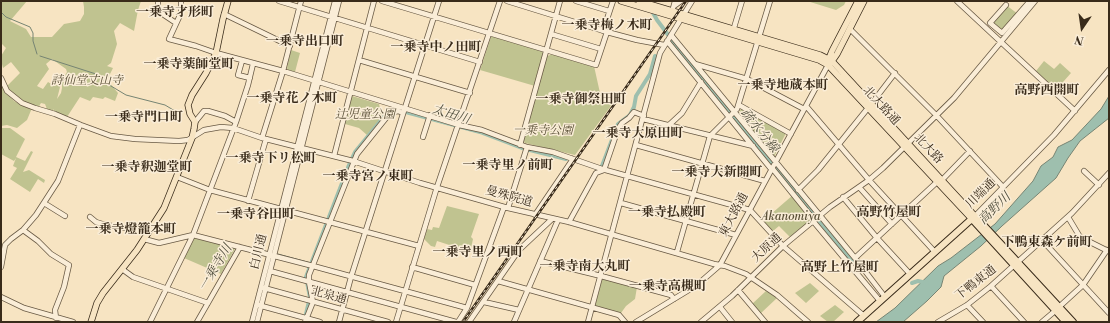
<!DOCTYPE html>
<meta charset="utf-8">
<style>
body{margin:0}
#map{position:relative;width:1110px;height:323px;overflow:hidden;background:#f7e4c2;font-family:"Libre Bodoni",serif}
canvas{display:block}
.frame{position:absolute;inset:0;border:2px solid #392b1a;pointer-events:none}
.north{position:absolute;left:1062px;top:8px;width:40px;height:40px;-webkit-text-stroke:3px #faedd7;paint-order:stroke;rotate:193deg;font-size:11px;font-weight:700;line-height:16px;text-align:center;color:#392b1a}
.north::after{content:'';display:block;margin:auto;width:14px;height:18px;background:#392b1a;clip-path:polygon(50% 0,100% 100%,50% 72%,0 100%)}
</style>
<div id="map">
<canvas width="1110" height="323"></canvas>
<div class="frame"></div>
<div class="north">N</div>
</div>
<script>
const c = document.querySelector('canvas').getContext('2d');
c.lineJoin = 'round';
function fill(path, color) { c.fillStyle = color; c.fill(path, 'evenodd'); }
const toPath = rows => new Path2D(rows.map(r => 'M' + r).join(''));
function stroke(path, color, width, dash) { c.strokeStyle = color; c.lineWidth = width; c.lineCap = dash ? 'butt' : 'round'; c.setLineDash(dash || []); c.stroke(path); }
function write(font, color, halo, rows, align = 'center') {
  c.font = font + ' "Libre Bodoni","Noto Serif JP",serif'; c.lineWidth = 3; c.setLineDash([]); c.textBaseline = 'middle'; c.strokeStyle = halo; c.fillStyle = color; for (const [text, x, y, turn = 0] of rows) {
    c.save(); c.translate(x, y); c.rotate((+turn || 0) * Math.PI / 180); c.textAlign = isNaN(turn) ? turn : align; if (halo) c.strokeText(text, 0, 0); c.fillText(text, 0, 0); c.restore();
  }
}
const green = toPath([
 [1,1,27,1,10,21,26,29,31,37,52,37,64,24,80,21,84,14,84,7,83,1,141,1,138,10,134,31,120,23,114,31,117,44,111,63,107,66,113,68,107,80,118,93,115,101,105,97,103,99,93,97,90,101,80,97,67,117,54,112,54,109,52,112,47,109,45,104,41,103,38,108,25,103,15,96,7,86,20,73,11,62,3,68,1,60,1,56,6,48,1,43],
 [52,59,66,69,67,72,62,80,62,88,61,93,57,99,60,87,57,80,53,85,48,82,43,89,37,86,49,69,46,64],
 [807,1,846,1,844,5,836,10],
 [1006,5,1018,14,1002,33,990,23],
 [494,36,543,51,544,53,535,86,480,70,491,37],
 [291,50,300,53,295,72,288,70,287,68],
 [553,54,594,66,600,93,616,99,575,155,525,143,523,140,547,56],
 [1044,61,1054,69,1060,63,1071,73,1056,90,1036,71],
 [2,85,7,93,14,101,26,107,32,108,27,120,17,128,7,125,1,126,1,86],
 [352,96,379,104,382,117,367,135,359,128,345,124],
 [741,108,786,133,774,157,739,114],
 [1,128,10,128,25,139,16,157,25,161,31,151,33,152,23,172,29,170,45,180,44,183,38,179,30,192,10,179,17,168,13,166,16,158,14,161,1,154],
 [793,195,812,219,790,237,779,226,773,231,763,221],
 [447,206,479,214,471,237,473,239,471,248,466,247,465,250,437,241,435,247,431,246,424,239,427,229,432,230,433,227,439,228],
 [194,238,236,247,221,274,184,258],
 [605,278,637,287,635,299,626,306,621,313,595,306,602,280],
 [810,283,819,291,806,303,795,293],
 [766,291,777,298,760,314,752,304],
 [835,305,844,312,833,322,828,322,820,316]
]);
const water = toPath([
 [1109,96,1109,118,1080,141,1068,158,1056,178,1002,226,981,246,944,276,941,287,927,301,903,322,876,322,895,308,938,266,951,258,995,224,1033,181,1041,166,1053,157,1058,147,1072,140,1101,109,1109,96]
]);
const stream = toPath([
 [1,12,6,17,30,27,33,33,33,41,37,54],
 [40,56,96,74,106,83,126,95,165,105,180,114],
 [248,247,265,251],
 [278,254,311,263],
 [233,255,237,248]
]);
const canal = toPath([
 [651,9,657,20,684,56,860,271],
 [402,111,480,132,522,148,566,159],
 [597,169,602,166,618,124,630,115,634,107,636,96,650,74,655,56],
 [912,283,918,281,927,283],
 [306,314,310,297,306,277,349,165,355,152,387,113,391,111]
]);
const minor = toPath([
 [158,1,158,7,161,13,176,23],
 [181,1,181,13,169,39,196,46,216,53,283,71,459,125,482,130,527,147,508,208],
 [279,1,480,62],
 [382,1,596,65,607,32,507,1],
 [576,1,609,11],
 [957,1,1075,111],
 [1006,5,990,23,1002,33,1030,1],
 [674,6,681,1],
 [672,12,675,1],
 [224,14,290,46],
 [850,29,936,115,1003,187],
 [603,31,613,1],
 [733,31,742,1],
 [607,32,637,40,664,45],
 [551,34,601,49],
 [671,35,855,258,885,297],
 [667,41,772,170],
 [359,60,470,93],
 [242,61,238,75,250,78],
 [695,64,747,79,804,109],
 [1,78,7,91,22,103,35,108,55,114,81,125,111,136,135,139,179,141,188,140,204,130,221,127,233,128,262,138,353,161,420,183,508,208,569,222,714,264,725,266,746,274,777,295,808,322],
 [872,103,895,73],
 [739,105,791,134],
 [806,106,869,180,934,251],
 [643,119,753,146],
 [195,122,204,111,208,111,225,116,236,122],
 [668,126,682,113,701,82],
 [423,137,430,115],
 [262,138,283,71,301,1],
 [520,145,560,1],
 [636,145,765,181],
 [527,147,553,152,602,169,750,210,783,246,864,316],
 [334,156,374,1],
 [772,168,814,220],
 [1084,171,1099,185],
 [177,177,210,190,419,246],
 [942,180,970,151],
 [859,187,892,224],
 [798,190,818,170,868,108],
 [843,197,877,238,910,274],
 [248,201,266,139],
 [44,203,65,216],
 [621,203,736,235],
 [535,215,573,159],
 [975,216,1054,135,1109,70],
 [90,217,96,222,106,225,132,229,148,233],
 [1068,217,1080,237,1108,251],
 [813,221,880,301],
 [569,222,596,173,604,170,618,129,622,123,629,118,634,112,644,116],
 [23,230,38,241,51,254,69,265,64,287,55,310,56,318],
 [144,239,159,243,193,235,313,266,467,308],
 [1042,240,1109,313],
 [677,252,710,136,737,109,770,1],
 [855,258,937,182],
 [540,261,601,276,671,295,674,299],
 [1,267,5,245,11,239,23,230,36,215,58,181,80,125],
 [412,267,475,285],
 [122,269,133,277,208,303],
 [270,271,456,322],
 [498,281,619,315,625,322],
 [991,286,1024,322],
 [264,288,388,322],
 [738,290,765,322],
 [1,297,24,308,73,322],
 [484,302,519,310],
 [258,305,320,322],
 [967,305,983,322],
 [720,307,732,322],
 [1059,307,1083,285,1107,250],
 [150,322,193,235,236,122,248,85,253,64],
 [197,322,240,247],
 [252,322,335,1],
 [257,322,339,1],
 [305,322,313,302,309,282,309,275,357,154,390,113,398,111,403,113],
 [339,322,351,277,439,1],
 [396,322,437,187,500,1],
 [458,322,467,308,504,207],
 [469,322,519,250,552,219],
 [514,322,558,220],
 [588,322,660,53,692,1],
 [636,322,697,285,720,265,828,65],
 [701,322,732,296,783,246,830,207,869,180,883,168,954,98,1035,1],
 [938,322,967,305,991,286,1072,213,1109,173],
 [1042,322,1055,311]
]);
const major = toPath([
 [621,1,819,60,828,65,972,219],
 [639,1,820,55,832,61,975,216],
 [828,61,832,51,858,1],
 [830,64,837,54,864,1],
 [91,322,97,303,103,293,137,250,164,208,192,138,194,129,195,122,190,114,188,105,192,95,206,73,216,53,223,19,228,1]
]);
const highway = toPath([
 [972,219,1066,322],
 [857,322,975,216,1073,322]
]);
const rail = toPath([
 [463,322,686,1]
]);
const parkNames = [
 ["詩仙堂丈山寺",87,81],
 ["辻児童公園",365,115],
 ["一乗寺公園",543,131],
 ["Akanomiya",791,217]
];
const streetNames = [
 ["北大路通",881,106,47],
 ["北大路",928,149,47],
 ["川端通",981,194,-45],
 ["曼殊院道",509,197,15],
 ["東大路通",734,215,-62],
 ["大原通",767,248,-43],
 ["白川通",259,252,-76],
 ["下鴨東通",976,283,-38],
 ["北泉通",329,296,15]
];
const neighbourhoodNames = [
 ["一乗寺才形町",175,13],
 ["一乗寺梅ノ木町",607,26],
 ["一乗寺出口町",305,42],
 ["一乗寺中ノ田町",436,48],
 ["一乗寺薬師堂町",189,65],
 ["一乗寺地蔵本町",783,86],
 ["高野西開町",1047,91],
 ["一乗寺花ノ木町",292,99],
 ["一乗寺御祭田町",581,100],
 ["一乗寺門口町",144,118],
 ["一乗寺大原田町",638,134],
 ["一乗寺下リ松町",271,159],
 ["一乗寺里ノ前町",508,166],
 ["一乗寺釈迦堂町",147,168],
 ["一乗寺大新開町",717,173],
 ["一乗寺宮ノ東町",368,177],
 ["一乗寺払殿町",667,213],
 ["高野竹屋町",889,213],
 ["一乗寺谷田町",256,215],
 ["一乗寺燈籠本町",131,230],
 ["下鴨東森ケ前町",1047,243],
 ["一乗寺里ノ西町",478,253],
 ["一乗寺南大丸町",585,267],
 ["高野上竹屋町",840,268],
 ["一乗寺高槻町",668,287]
];
const waterNames = [
 ["太田川",451,115,17],
 ["疏水分線",759,131,51],
 ["高野川",995,209,-44],
 ["一乗寺川",216,268,-59]
];
fill(green, '#c0c390');
fill(water, '#9ebfae');
stroke(water, '#768473', 1);
stroke(stream, '#768473', 1);
stroke(canal, '#9ebfae', 4);
stroke(minor, '#685944', 6);
stroke(major, '#392b1a', 7);
stroke(highway, '#392b1a', 8);
stroke(minor, '#faedd7', 4.5);
stroke(major, '#f7e4c2', 5.5);
stroke(highway, '#f7e4c2', 6);
stroke(rail, '#392b1a', 2.5);
stroke(rail, '#faedd7', 1, [3]);
write('italic 12px', '#5b5138', '#faedd7', parkNames);
write('12px', '#392b1a', '#faedd7', streetNames);
write('bold 13px', '#392b1a', '#faedd7', neighbourhoodNames);
write('italic 13px', '#52503f', '#faedd7', waterNames);
</script>
